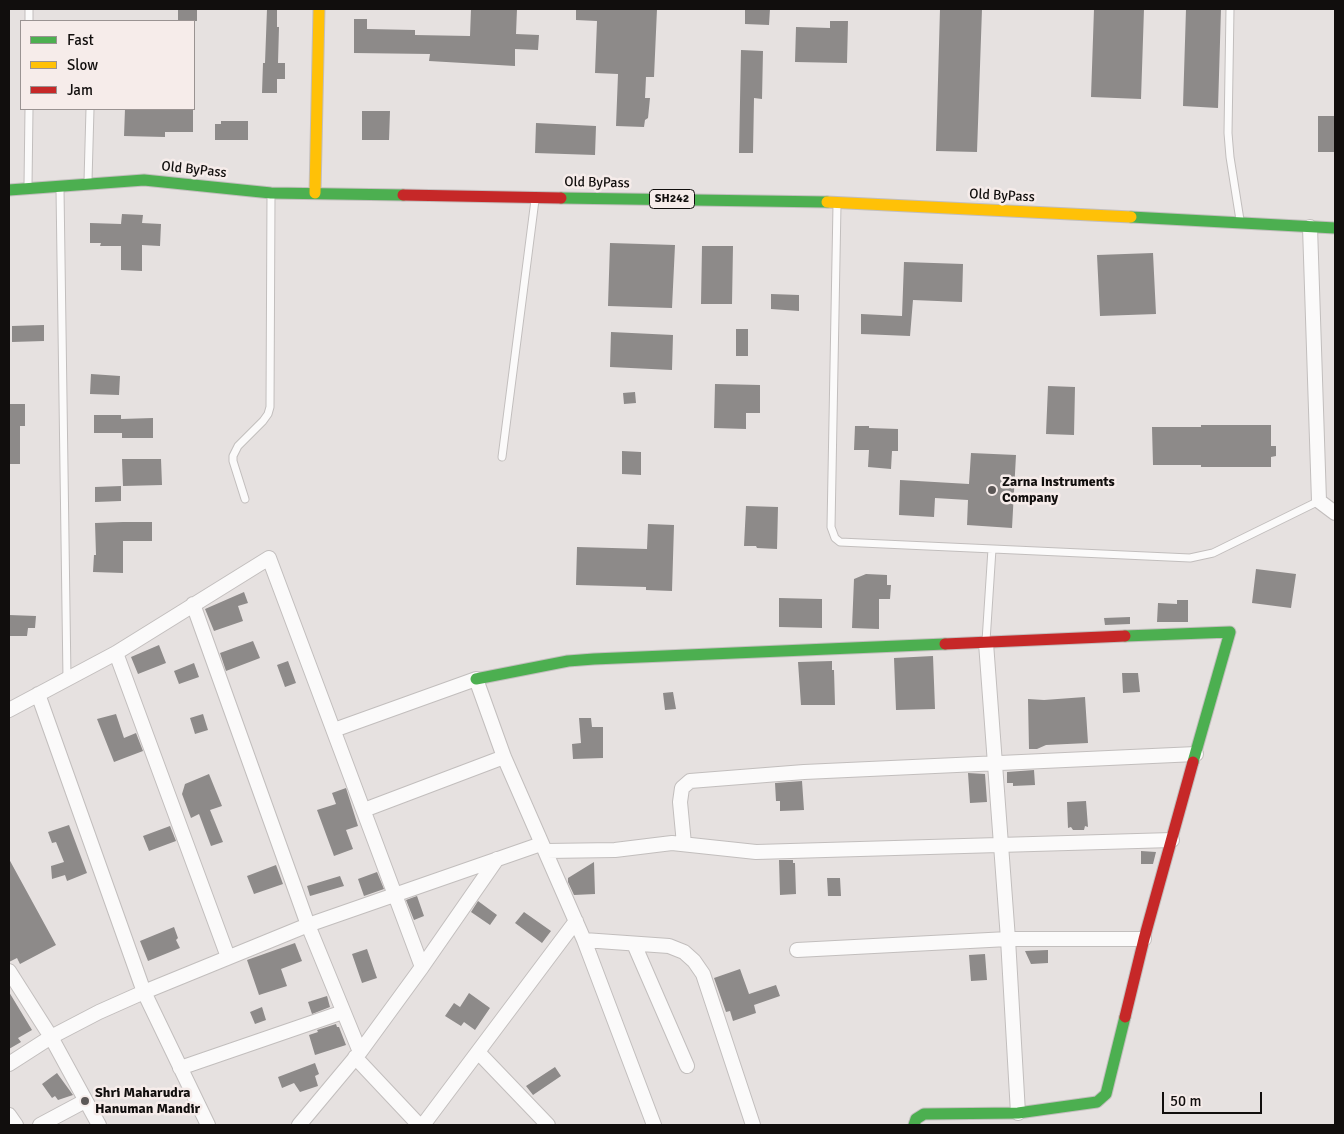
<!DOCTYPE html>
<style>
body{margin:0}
#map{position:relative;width:1344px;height:1134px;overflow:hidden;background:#e6e1e0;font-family:Signika,sans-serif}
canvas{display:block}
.frame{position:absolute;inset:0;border:10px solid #110e0d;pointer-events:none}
.legend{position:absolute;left:20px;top:20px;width:175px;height:90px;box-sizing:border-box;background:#f6ecea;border:1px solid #9a9392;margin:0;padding:6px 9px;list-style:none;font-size:15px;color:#110e0d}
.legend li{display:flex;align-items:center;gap:10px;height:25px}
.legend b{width:25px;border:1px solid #9a9392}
.scale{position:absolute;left:1162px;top:1092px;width:100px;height:22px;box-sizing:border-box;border:2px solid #110e0d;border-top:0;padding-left:6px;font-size:15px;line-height:18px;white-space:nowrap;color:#110e0d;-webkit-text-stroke:4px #f6ecea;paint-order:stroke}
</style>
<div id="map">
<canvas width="1344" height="1134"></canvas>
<div class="frame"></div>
<ul class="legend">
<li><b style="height:6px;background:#4caf50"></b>Fast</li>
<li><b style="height:6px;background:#ffc107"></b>Slow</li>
<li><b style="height:6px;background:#c62828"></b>Jam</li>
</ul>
<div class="scale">50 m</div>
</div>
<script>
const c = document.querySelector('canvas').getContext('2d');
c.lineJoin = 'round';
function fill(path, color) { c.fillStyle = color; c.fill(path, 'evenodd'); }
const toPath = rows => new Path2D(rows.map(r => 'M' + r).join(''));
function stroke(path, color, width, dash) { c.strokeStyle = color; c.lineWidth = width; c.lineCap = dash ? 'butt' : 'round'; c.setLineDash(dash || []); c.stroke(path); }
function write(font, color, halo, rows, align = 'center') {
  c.font = font + ' Signika,sans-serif'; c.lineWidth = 5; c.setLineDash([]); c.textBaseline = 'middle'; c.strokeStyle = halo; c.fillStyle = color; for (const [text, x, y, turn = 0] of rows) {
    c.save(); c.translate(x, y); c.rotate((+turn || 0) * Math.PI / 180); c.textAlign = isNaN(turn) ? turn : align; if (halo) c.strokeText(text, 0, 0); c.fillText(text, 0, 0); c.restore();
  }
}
const building = toPath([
 [178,9,197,9,197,21,178,21],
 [267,9,277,9,277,27,279,27,278,63,285,63,285,79,277,79,277,93,262,93,263,63,265,63],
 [471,9,517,9,516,34,539,35,538,50,515,49,515,66,429,61,430,54,354,53,354,19,367,19,367,29,415,30,415,35,470,36],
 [576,9,657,9,654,77,646,77,645,98,650,98,648,118,645,120,644,127,616,126,618,74,595,73,597,21,576,20],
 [745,9,770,9,769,25,745,24],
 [940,9,982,9,977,152,936,151],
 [1094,9,1144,9,1141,99,1091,97],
 [1186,9,1221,9,1218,108,1183,106],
 [830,21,848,21,847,63,795,62,796,27,830,28],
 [741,50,763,51,762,99,754,98,753,153,739,153],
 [125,109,193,109,193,132,165,132,165,137,124,136],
 [362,111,390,111,389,140,362,140],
 [1318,116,1335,116,1335,152,1318,152],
 [221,121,248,121,248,140,215,140,215,124,221,124],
 [536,123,596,126,595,155,535,153],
 [122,214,143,215,142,223,161,224,160,246,142,245,142,271,121,270,121,246,100,246,101,243,90,243,90,223,121,224],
 [610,243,675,245,672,308,608,306],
 [702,246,733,246,732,304,701,304],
 [1153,253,1156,314,1100,316,1097,255],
 [904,262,963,264,962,302,913,300,910,336,861,334,861,314,902,316],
 [771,294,799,295,799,311,771,309],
 [44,325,44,341,12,342,12,326],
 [736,329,748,329,748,356,736,356],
 [611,332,673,335,672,370,610,367],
 [91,374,120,376,119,395,90,394],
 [715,384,760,385,760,413,746,413,746,429,714,428],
 [1048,386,1075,387,1074,435,1046,434],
 [635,392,636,403,624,404,623,393],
 [9,404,25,404,25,426,20,426,20,464,9,464],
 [94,415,121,415,121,419,153,418,153,438,122,438,122,433,94,433],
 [1201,425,1271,425,1271,446,1276,446,1276,456,1271,457,1271,467,1201,467,1201,465,1153,465,1152,427,1201,427],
 [855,426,869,426,869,428,898,429,898,451,892,451,891,469,868,467,869,450,854,450],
 [622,451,641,452,641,475,622,474],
 [971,453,1016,455,1012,528,967,525,968,500,935,498,934,517,899,515,900,480,969,484],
 [122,459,161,459,162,485,123,486],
 [121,486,121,501,95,502,95,487],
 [746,506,778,507,777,549,757,548,756,546,744,546],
 [123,522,152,522,152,541,123,541,123,573,93,572,94,555,96,555,95,523],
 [648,524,674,525,672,591,646,590,646,587,576,585,577,547,647,549],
 [1256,569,1296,574,1291,608,1252,603],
 [866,574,887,575,887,585,891,585,890,599,879,599,879,629,852,628,854,579],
 [244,592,248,603,238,606,243,621,214,631,205,609],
 [779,598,822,599,822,628,779,627],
 [1177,600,1188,600,1188,622,1157,622,1158,603,1177,604],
 [9,615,36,616,35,628,28,628,27,636,9,636],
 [1130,617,1130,624,1105,625,1104,618],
 [253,641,260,658,226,671,220,653],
 [159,645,166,663,138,674,131,657],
 [933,656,935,709,896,710,894,658],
 [288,661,296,683,285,687,277,665],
 [832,661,832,670,834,670,835,705,801,705,798,662],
 [194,663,199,677,179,684,174,671],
 [1122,673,1138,673,1140,692,1123,693],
 [673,692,676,709,665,710,663,693],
 [1085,697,1088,743,1046,745,1037,749,1029,749,1028,699,1044,700],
 [116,714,124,738,136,733,143,751,114,762,97,719],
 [203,714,208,730,195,734,190,718],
 [579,718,591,718,592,727,603,727,603,758,573,759,572,744,581,743],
 [1034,770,1035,785,1013,786,1013,783,1007,783,1007,772],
 [968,773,985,774,987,802,970,803],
 [209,774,222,806,210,810,223,842,211,846,199,814,191,818,182,794,185,784],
 [802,781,804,810,780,811,780,801,776,801,775,783],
 [346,788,358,826,346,830,353,849,334,856,317,810,336,804,332,793],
 [1086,801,1088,827,1085,826,1084,830,1073,830,1071,827,1068,828,1067,802],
 [69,825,87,873,67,881,65,875,52,879,51,866,64,862,56,842,52,843,48,832],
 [170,826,176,841,149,851,143,836],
 [1141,851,1156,852,1153,864,1141,864],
 [9,859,56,945,20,964,17,958,9,962],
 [779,860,793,860,793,863,795,863,796,894,780,895],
 [594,862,595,894,574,895,568,882,568,878],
 [276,865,283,884,254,894,247,876],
 [377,872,384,889,364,896,358,879],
 [340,876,344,886,310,896,307,886],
 [827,878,840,878,841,896,828,896],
 [417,896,424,916,414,920,406,900],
 [478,901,497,915,490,925,471,912],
 [524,912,551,931,542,943,515,923],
 [174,927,178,938,176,940,180,948,148,961,140,941],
 [295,943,302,961,281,969,287,986,259,995,247,960],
 [367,949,377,978,362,983,352,954],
 [1048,950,1048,963,1031,964,1025,951],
 [985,954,987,980,971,981,969,955],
 [740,969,749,994,776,985,780,996,754,1005,756,1013,733,1021,730,1011,726,1012,714,978],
 [9,992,32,1030,18,1038,21,1042,9,1049],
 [469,993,490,1008,475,1030,464,1022,461,1026,445,1016,454,1003,460,1007],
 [327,996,330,1007,312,1014,308,1002],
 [262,1007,266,1020,255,1024,250,1012],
 [336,1024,337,1027,339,1027,346,1045,315,1055,309,1035,318,1032,317,1030],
 [315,1063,319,1074,315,1076,318,1086,300,1092,294,1083,282,1088,278,1077],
 [555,1067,561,1076,533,1095,526,1086],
 [57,1073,73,1095,58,1100,55,1096,52,1098,42,1084]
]);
const lane = toPath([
 [1230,9,1228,133,1230,157,1240,220],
 [29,21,29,9],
 [88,181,90,109],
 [28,185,29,109],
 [60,189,67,679],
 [837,205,831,527,835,538,840,542,1190,558,1213,553,1319,501],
 [502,457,535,200],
 [245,499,233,461,233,456,238,446,263,421,268,414,270,407,271,195],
 [986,641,992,549]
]);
const street = toPath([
 [1310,227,1319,501,1335,513],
 [193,604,308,925,360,1052],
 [986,643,1008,939,1018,1113],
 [116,653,228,957],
 [38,694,144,992,208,1125],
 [9,710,116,653,269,558,422,967],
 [334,730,476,679,504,757,584,940,669,946,684,952,694,961,703,974,753,1125],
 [364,810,504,757],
 [684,844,680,802,682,788,690,781,804,772,1196,754],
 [546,851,615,850,672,843,756,852,1172,840],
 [584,940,654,1125],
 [634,944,687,1066],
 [797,950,1008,939,1144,939],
 [9,971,51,1037,99,1125],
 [478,1052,548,1125],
 [355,1057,419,1125],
 [9,1064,51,1037,99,1012,144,992,308,925,541,844],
 [180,1068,343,1012],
 [9,1115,16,1125],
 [40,1125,85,1101],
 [299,1125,360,1052,422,967,497,859],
 [423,1125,576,921]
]);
const fast = toPath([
 [9,190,144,180,271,193,403,195],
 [561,198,827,202],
 [1131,217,1335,228],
 [1125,636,1230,632,1193,762],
 [476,679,568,661,594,659,945,644],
 [914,1125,916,1119,924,1114,1018,1113,1097,1102,1106,1094,1125,1017]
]);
const slow = toPath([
 [315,193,319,9],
 [827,202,1131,217]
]);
const jam = toPath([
 [403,195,561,198],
 [945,644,1125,636],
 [1125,1017,1144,939,1193,762]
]);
const markers = [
 [992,490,5,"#5c5857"],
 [85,1101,5,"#5c5857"]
];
const shields = [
 [672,199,45]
];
const shieldNames = [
 ["SH242",672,199]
];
const streetNames = [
 ["Old ByPass",194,170,6],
 ["Old ByPass",597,183,1],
 ["Old ByPass",1002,196,3]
];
const poiNames = [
 ["Zarna Instruments",1002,482],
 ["Company",1002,498],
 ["Shri Maharudra",95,1093],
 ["Hanuman Mandir",95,1109]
];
fill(building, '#8d8a89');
stroke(lane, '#c2bebd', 9);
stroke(street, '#c2bebd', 16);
stroke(fast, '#c2bebd', 13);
stroke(slow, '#c2bebd', 13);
stroke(jam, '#c2bebd', 13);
stroke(lane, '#fbfafa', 7);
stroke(street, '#fbfafa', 14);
stroke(fast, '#4caf50', 11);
stroke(slow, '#ffc107', 11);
stroke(jam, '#c62828', 11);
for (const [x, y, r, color] of markers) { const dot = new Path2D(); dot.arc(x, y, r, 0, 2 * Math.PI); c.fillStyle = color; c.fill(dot); stroke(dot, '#f6ecea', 2); }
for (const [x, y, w] of shields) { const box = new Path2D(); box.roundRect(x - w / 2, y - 9.5, w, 19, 4); c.fillStyle = '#f6ecea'; c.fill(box); stroke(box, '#110e0d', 1); }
write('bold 12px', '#110e0d', null, shieldNames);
write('14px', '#110e0d', '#f6ecea', streetNames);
write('bold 14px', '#110e0d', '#f6ecea', poiNames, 'left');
</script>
